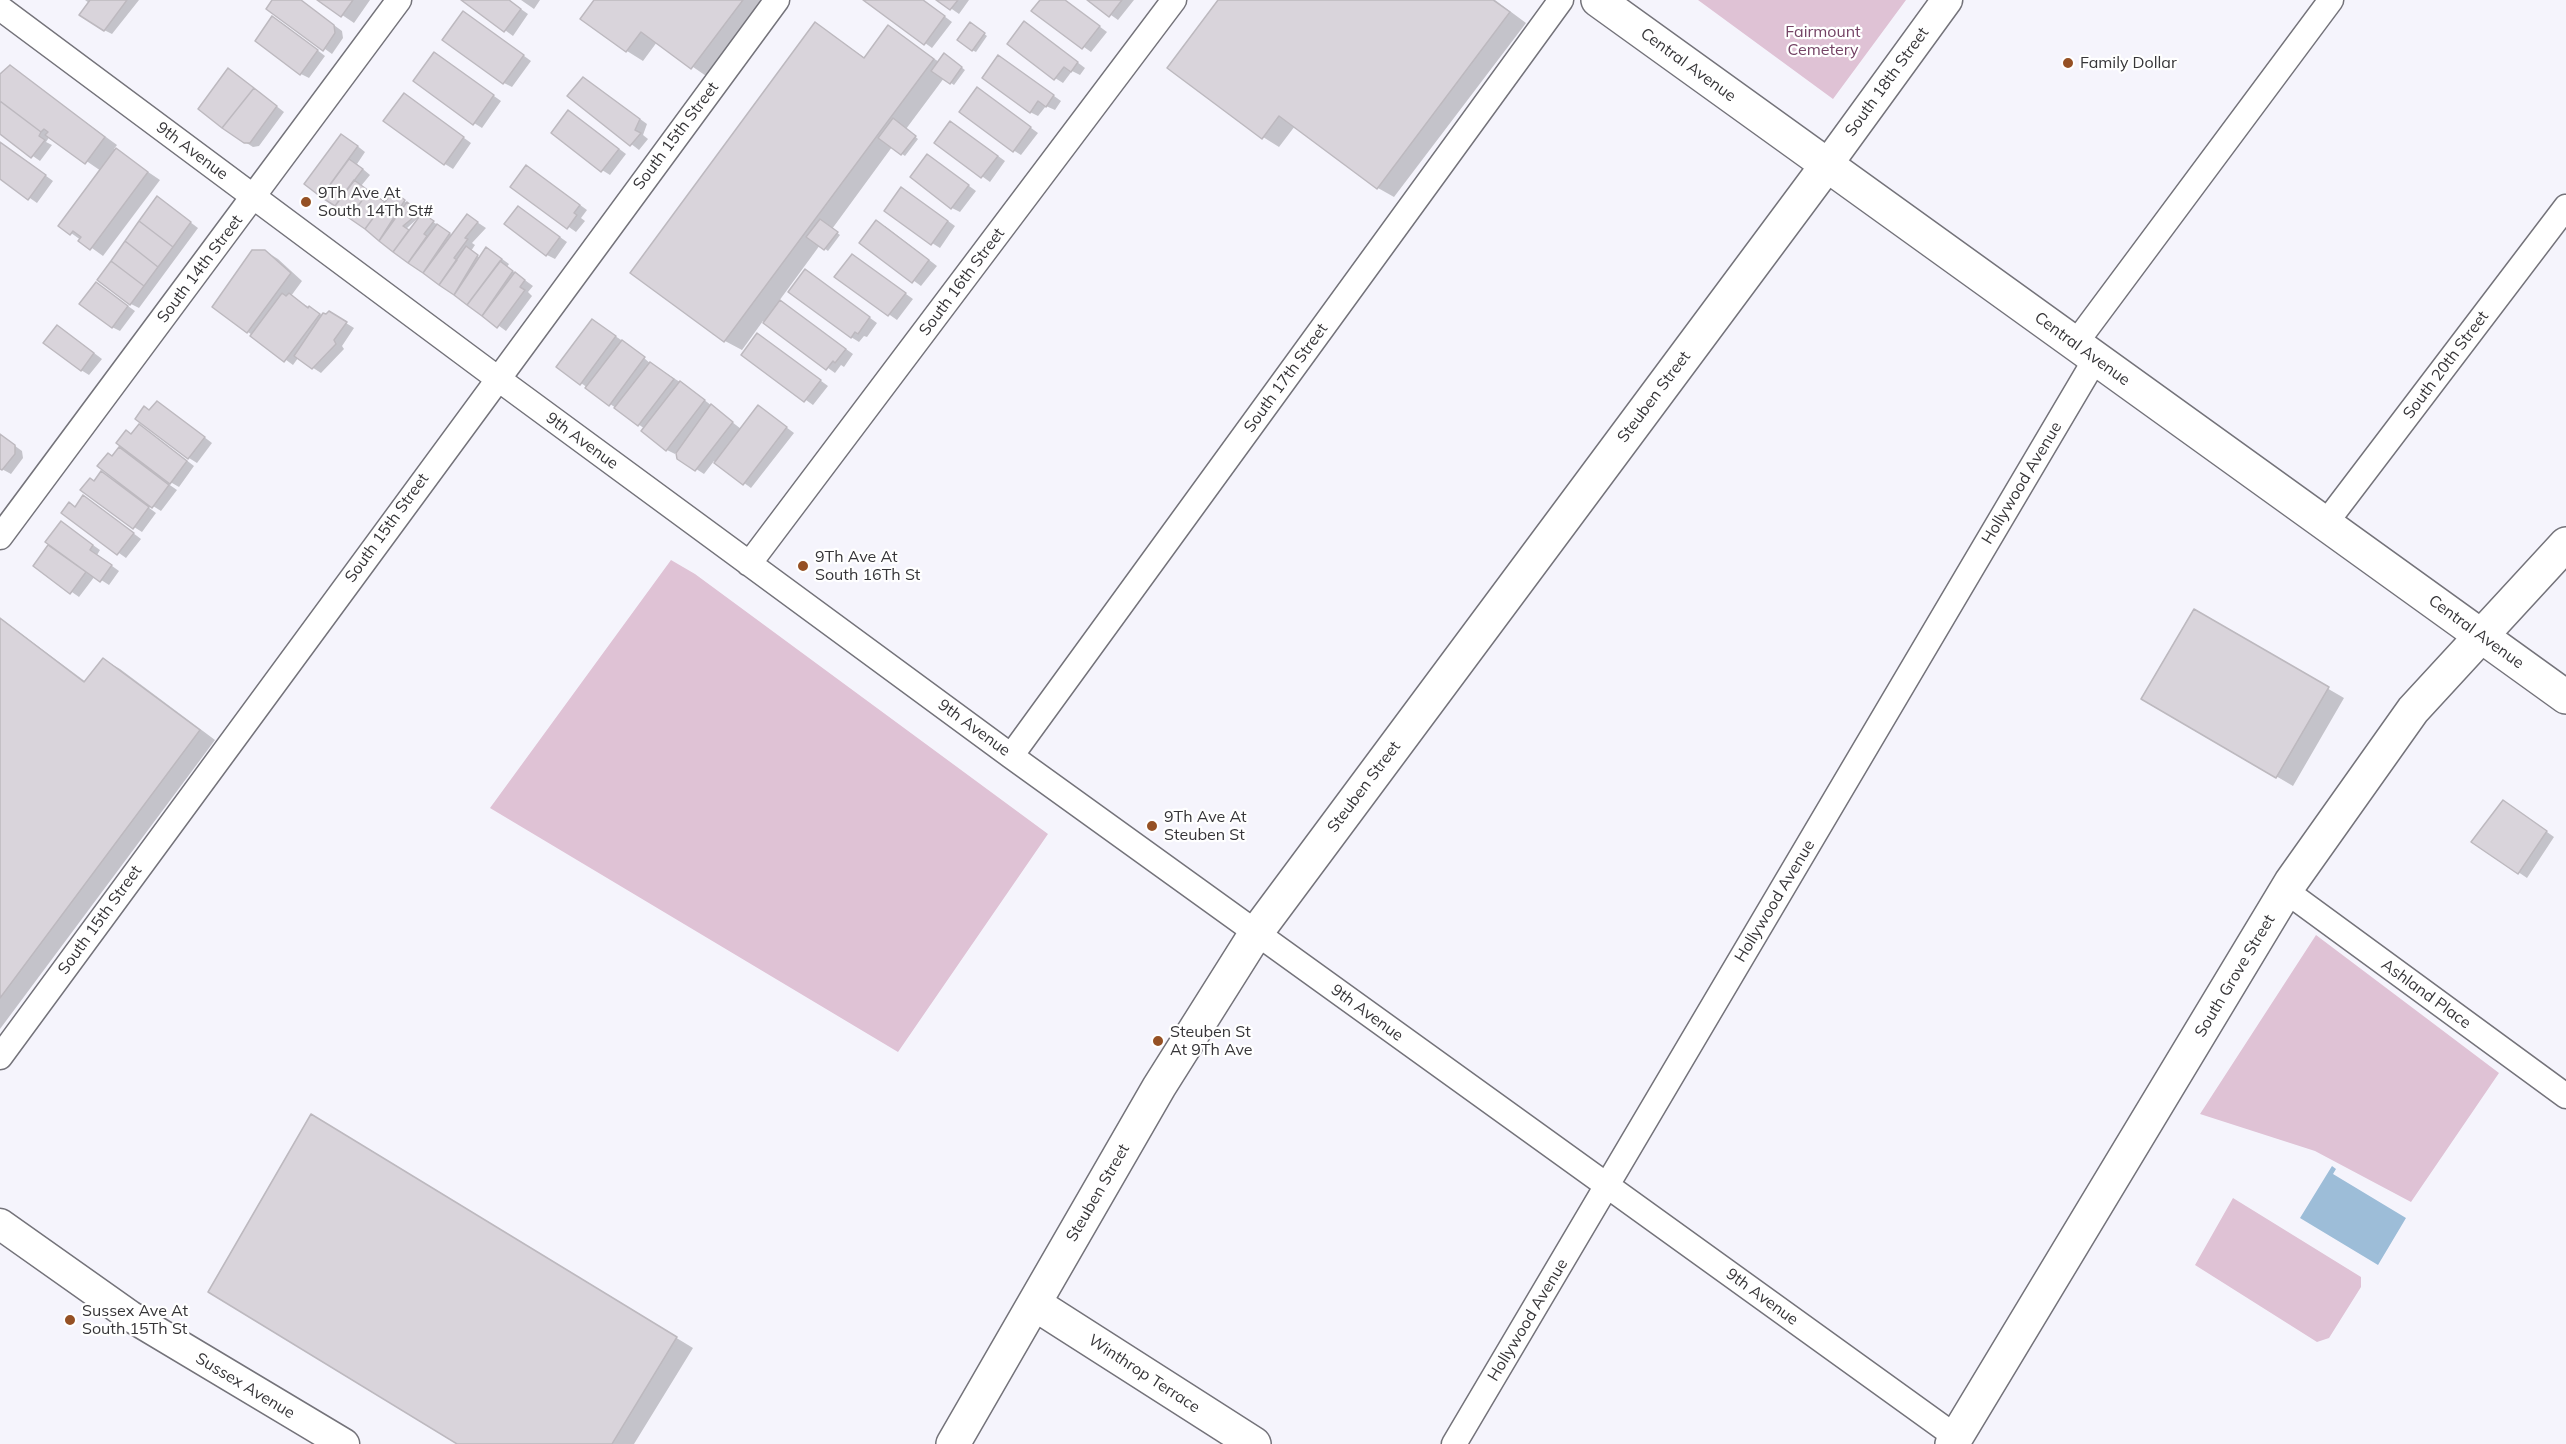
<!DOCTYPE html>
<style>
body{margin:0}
canvas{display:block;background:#f5f4fc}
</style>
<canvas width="2566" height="1444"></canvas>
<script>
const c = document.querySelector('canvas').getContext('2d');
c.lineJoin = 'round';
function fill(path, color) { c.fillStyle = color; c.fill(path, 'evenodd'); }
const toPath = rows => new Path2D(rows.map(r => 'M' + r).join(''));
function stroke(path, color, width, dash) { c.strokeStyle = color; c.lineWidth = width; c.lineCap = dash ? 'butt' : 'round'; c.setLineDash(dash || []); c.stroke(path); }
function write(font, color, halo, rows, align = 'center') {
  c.font = font + ' Mulish,sans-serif'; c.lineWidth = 4.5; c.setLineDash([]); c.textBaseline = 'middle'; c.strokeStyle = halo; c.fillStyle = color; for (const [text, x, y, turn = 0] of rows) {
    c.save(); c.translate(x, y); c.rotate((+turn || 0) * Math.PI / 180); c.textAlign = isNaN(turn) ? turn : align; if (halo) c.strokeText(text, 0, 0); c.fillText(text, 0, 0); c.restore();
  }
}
const green = toPath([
 [1698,0,1906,0,1833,99],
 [671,560,695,574,1048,834,898,1052,490,808],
 [2316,935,2499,1073,2411,1202,2315,1151,2200,1114],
 [2233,1198,2361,1277,2361,1287,2329,1338,2317,1342,2195,1265]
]);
const water = toPath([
 [2332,1166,2336,1169,2333,1174,2406,1218,2378,1265,2300,1218]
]);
const shadow = toPath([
 [85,0,139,0,112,34,104,30,89,3],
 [274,0,300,0,342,31,343,38,332,54,268,8],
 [320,0,370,0,354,23],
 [464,0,508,0,528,14,513,36],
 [521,0,540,0,534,9],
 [596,0,767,0,709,78,657,42,643,61,627,51,582,19],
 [865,0,923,0,952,22,932,48],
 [939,0,969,0,959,14],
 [1041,0,1064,0,1107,32,1091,52,1033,11],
 [1090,0,1134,0,1118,20],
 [1220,0,1495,0,1526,23,1394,197,1378,188,1295,126,1279,147,1263,137],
 [471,17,531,61,512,87,504,83],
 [281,22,325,56,309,78,301,74],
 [816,24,865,58,888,27,939,62,948,57,965,70,954,85,944,78,906,129,918,139,905,156,892,147,832,229,840,235,828,251,820,245,779,301,853,354,844,367,841,365,835,373,763,321,742,350,725,341,632,272],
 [974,26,987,36,976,52,972,50],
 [1032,28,1085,68,1080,75,1072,71,1063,83,1055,78],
 [442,59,501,101,482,128,474,123],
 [1007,62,1061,101,1055,110,1046,106,1038,116,1030,112],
 [10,67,117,145,114,149,160,180,103,256,60,225,101,171,50,136,46,142,52,145,40,161,0,133,0,77],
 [237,75,284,112,259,146,253,147,245,142],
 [584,78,647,124,643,135,648,139,639,150,569,96],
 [985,94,1038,133,1021,155,1013,150],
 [412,100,471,143,453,169,445,164],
 [577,117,626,154,610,175,602,170],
 [951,122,1005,161,990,182,936,143],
 [350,140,365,152,357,164,370,175,361,186,385,204,393,193,453,236,468,216,486,228,472,243,475,245,471,251,480,258,494,253,509,264,507,267,533,286,528,292,532,296,506,331,306,184],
 [418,218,410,232,406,229],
 [0,142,53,181,37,203,0,177],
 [935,161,976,191,960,212,952,208],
 [535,172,587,210,581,218,585,221,576,232,512,187],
 [909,193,955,226,940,248,932,243],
 [165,203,198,228,139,308,131,304],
 [526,213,567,242,555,259,547,255],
 [885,226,937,266,921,286,861,242],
 [265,251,278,259,302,281,291,296,323,316,330,313,354,328,342,346,344,349,321,373,298,358,293,365,248,332],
 [860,261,913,299,897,320,836,277],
 [813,276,877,323,867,337,864,336,859,342,851,337],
 [97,284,135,311,120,331,112,327],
 [593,321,630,346,651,364,688,387,741,429,766,412,794,433,751,488,714,461,704,474,679,458,677,451,675,454,667,450,645,429,581,383],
 [65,331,102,359,89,375,81,370],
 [765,340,828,386,813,405,743,355],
 [165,407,212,443,197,463,189,458,150,411],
 [147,430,194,466,179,487,165,479,164,481,177,490,161,511,153,506,113,457,132,435],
 [0,435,22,451,23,458,11,474,0,468],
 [109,478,156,513,142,532,134,527,94,483],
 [92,502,141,539,126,558,63,513],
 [69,528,100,550,97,555,119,571,109,585,95,576,79,597,35,566,51,544],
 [2194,611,2344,698,2293,786,2143,698],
 [0,618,86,682,103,659,120,669,215,740,0,1029],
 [2511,806,2554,837,2527,878,2474,842],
 [328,1126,693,1348,634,1444,460,1444]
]);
const building = toPath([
 [90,0,127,0,104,31,79,15,90,0],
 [272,0,301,0,334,25,335,33,323,51,266,9,272,0],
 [317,0,353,0,341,17,317,0],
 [461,0,509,0,521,9,504,32,461,0],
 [594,0,743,0,691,69,641,32,626,52,580,19,594,0],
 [863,0,923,0,945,16,924,45,863,0],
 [936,0,958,0,950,10,936,0],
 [1040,0,1065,0,1100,26,1082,49,1031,11,1040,0],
 [1087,0,1122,0,1109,17,1087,0],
 [1218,0,1493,0,1510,12,1377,189,1279,116,1262,139,1167,68,1218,0],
 [463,11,524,55,503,84,442,40,463,11],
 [272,16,318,50,300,75,255,41,272,16],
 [1024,21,1078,62,1071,72,1064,67,1054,80,1007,44,1024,21],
 [815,22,864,58,888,25,934,59,724,342,630,273,815,22],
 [970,22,985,33,972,51,957,40,970,22],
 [434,52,494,95,473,125,413,81,434,52],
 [944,53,962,67,950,84,931,71,944,53],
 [998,55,1054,95,1046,107,1038,101,1030,113,982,78,998,55],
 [10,65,105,137,85,164,45,135,48,132,44,129,41,132,0,101,0,74,10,65],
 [228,68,254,88,222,128,198,109,228,68],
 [583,77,640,119,635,130,641,133,630,146,567,96,583,77],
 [977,87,1031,127,1013,152,959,112,977,87],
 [254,88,277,106,250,143,244,143,222,128,254,88],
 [404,93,464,137,444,165,383,121,404,93],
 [0,101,41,132,39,136,45,140,31,158,0,134,0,101],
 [568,110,619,149,601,172,551,133,568,110],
 [893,118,916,136,901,155,878,138,893,118],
 [950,121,998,156,981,178,934,143,950,121],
 [341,134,358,146,321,197,304,184,341,134],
 [0,142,46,175,28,200,0,179,0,142],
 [116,148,148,172,90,250,78,241,81,237,73,231,70,235,58,226,116,148],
 [927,154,969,185,951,209,910,177,927,154],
 [349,159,363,169,335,206,321,197,349,159],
 [526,165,580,205,574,213,577,215,567,229,510,187,526,165],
 [354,180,369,191,349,218,335,206,354,180],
 [901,187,948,221,931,245,884,211,901,187],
 [369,191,385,202,365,229,349,218,369,191],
 [393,191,405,200,379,241,365,229,393,191],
 [157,196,191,222,173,247,139,221,157,196],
 [407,202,420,212,403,226,409,230,393,252,379,241,407,202],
 [518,206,560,237,546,256,504,224,518,206],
 [422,213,434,221,424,234,427,236,408,263,393,252,422,213],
 [467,214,478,222,465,238,468,239,454,258,457,260,439,285,423,273,467,214],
 [820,219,838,232,824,250,806,237,820,219],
 [876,220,929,260,912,283,859,243,876,220],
 [139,221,173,247,158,267,125,241,139,221],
 [437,224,450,233,423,273,408,263,437,224],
 [125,241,158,267,144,286,111,261,125,241],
 [466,246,478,255,454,295,439,285,466,246],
 [486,247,502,259,467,305,454,295,486,247],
 [252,250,265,250,291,273,247,333,212,307,252,250],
 [852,254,906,293,888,316,834,277,852,254],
 [111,261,144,286,130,305,97,280,111,261],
 [500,261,513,271,482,316,467,305,500,261],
 [805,269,870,317,858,334,855,332,851,338,788,292,805,269],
 [515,272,525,280,520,287,525,290,497,328,482,316,515,272],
 [96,282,128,306,112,328,79,304,96,282],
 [282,293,286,296,289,293,308,308,309,306,320,314,284,362,250,336,282,293],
 [780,300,846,349,835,363,833,361,826,370,763,323,780,300],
 [329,311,347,322,334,340,336,344,312,369,294,356,323,313,326,314,329,311],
 [592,319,616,336,580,385,556,367,592,319],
 [57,325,94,353,81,371,43,343,57,325],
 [757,333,821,380,804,402,741,355,757,333],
 [622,340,645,357,609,406,585,388,622,340],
 [650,362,674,379,638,426,614,408,650,362],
 [680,381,705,400,666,451,641,431,680,381],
 [157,401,205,437,188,459,135,419,144,406,149,410,157,401],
 [711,404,733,422,695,471,677,459,676,453,711,404],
 [758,405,787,427,743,485,714,463,758,405],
 [139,424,187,461,170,484,116,443,126,430,131,434,139,424],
 [0,434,15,445,15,454,2,470,0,469,0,434],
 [119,447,169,485,152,508,97,466,108,453,112,456,119,447],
 [101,471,149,507,133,529,80,490,90,478,94,481,101,471],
 [83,495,134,533,117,555,61,513,69,502,75,507,83,495],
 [61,521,93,545,90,550,112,565,100,582,45,542,61,521],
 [48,545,86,572,70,594,33,566,48,545],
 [2194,609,2329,687,2276,778,2141,699,2194,609],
 [0,618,84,682,103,658,200,730,0,998,0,618],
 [2503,800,2547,831,2518,874,2471,842,2503,800],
 [311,1114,677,1337,612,1444,457,1444,208,1292,311,1114]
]);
const minor = toPath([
 [0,8,497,378,1011,756,1956,1437],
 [2075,344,2331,0],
 [2325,524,2566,207],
 [0,537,399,0],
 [749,564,1174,0],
 [1011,756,1561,0],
 [2286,891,2566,1096],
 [0,1057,777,0],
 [1454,1444,2096,358]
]);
const tertiary = toPath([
 [1827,165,1947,0],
 [0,1224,130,1316,344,1444]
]);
const secondary = toPath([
 [1035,1304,1254,1444],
 [953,1444,1159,1087,1256,933,1827,165],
 [1952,1444,2291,882,2413,710,2566,544]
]);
const primary = toPath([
 [1598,0,2566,697]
]);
const markers = [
 [2068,63,6,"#955024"],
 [306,202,6,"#955024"],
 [803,566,6,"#955024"],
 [1152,826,6,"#955024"],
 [1158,1041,6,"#955024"],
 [70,1320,6,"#955024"]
];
const parkNames = [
 ["Fairmount",1823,32],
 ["Cemetery",1823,50]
];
const poiNames = [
 ["Family Dollar",2080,63],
 ["9Th Ave At",318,193],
 ["South 14Th St#",318,211],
 ["9Th Ave At",815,557],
 ["South 16Th St",815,575],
 ["9Th Ave At",1164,817],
 ["Steuben St",1164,835],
 ["Steuben St",1170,1032],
 ["At 9Th Ave",1170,1050],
 ["Sussex Ave At",82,1311],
 ["South 15Th St",82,1329]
];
const streetNames = [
 ["Central Avenue",1688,65,36],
 ["South 18th Street",1887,82,-54],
 ["South 15th Street",676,136,-53],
 ["9th Avenue",192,151,37],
 ["South 14th Street",200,269,-53],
 ["South 16th Street",962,282,-53],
 ["Central Avenue",2082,349,36],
 ["South 20th Street",2446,365,-53],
 ["South 17th Street",1286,378,-54],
 ["Steuben Street",1654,397,-53],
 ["9th Avenue",582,441,36],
 ["Hollywood Avenue",2022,483,-59],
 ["South 15th Street",387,528,-54],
 ["Central Avenue",2476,632,36],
 ["9th Avenue",974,728,36],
 ["Steuben Street",1364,787,-53],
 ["Hollywood Avenue",1775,901,-59],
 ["South 15th Street",100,920,-54],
 ["South Grove Street",2235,976,-59],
 ["Ashland Place",2426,994,36],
 ["9th Avenue",1367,1013,36],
 ["Steuben Street",1098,1193,-60],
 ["9th Avenue",1762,1297,36],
 ["Hollywood Avenue",1528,1320,-59],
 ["Winthrop Terrace",1144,1374,33],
 ["Sussex Avenue",245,1386,31]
];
fill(green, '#dfc2d5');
fill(water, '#9dbdd8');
fill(shadow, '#0003');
fill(building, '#d9d4db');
stroke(building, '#bdb9bf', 1.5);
stroke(minor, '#74737a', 27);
stroke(tertiary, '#74737a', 33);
stroke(secondary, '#74737a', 36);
stroke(primary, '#74737a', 36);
stroke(minor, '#fff', 24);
stroke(tertiary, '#fff', 30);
stroke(secondary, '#fff', 33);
stroke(primary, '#fff', 33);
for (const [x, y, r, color] of markers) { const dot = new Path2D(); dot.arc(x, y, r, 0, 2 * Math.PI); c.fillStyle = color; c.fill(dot); stroke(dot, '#fff', 2); }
write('16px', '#744365', '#fff', parkNames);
write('16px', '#363538', '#fff', poiNames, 'left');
write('16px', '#363538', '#fff', streetNames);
</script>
